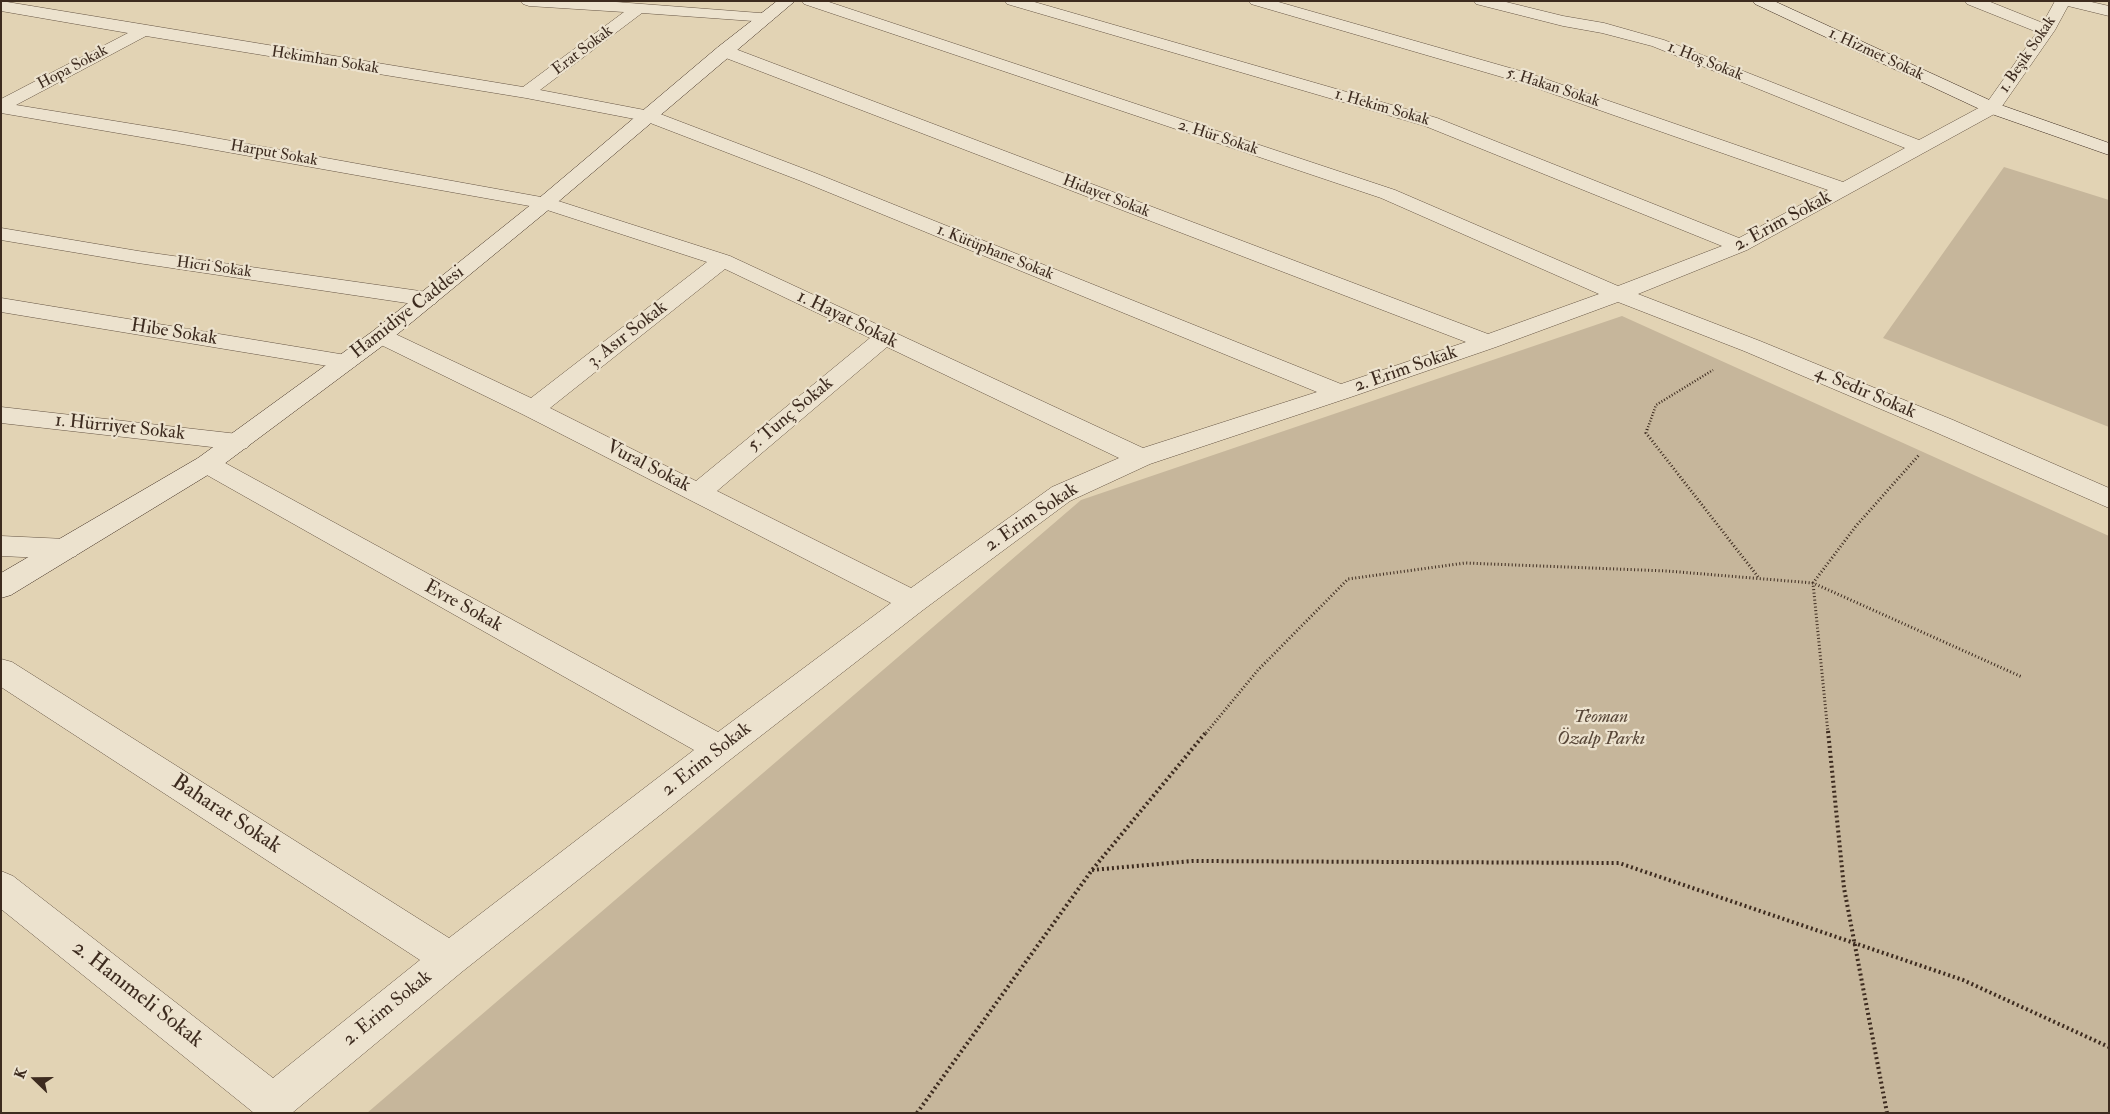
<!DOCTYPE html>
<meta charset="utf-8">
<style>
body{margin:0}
#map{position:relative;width:2110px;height:1114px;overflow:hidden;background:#e2d3b4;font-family:"IM FELL Double Pica",serif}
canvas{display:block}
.frame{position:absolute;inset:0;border:2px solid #3d2b1f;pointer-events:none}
.north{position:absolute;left:10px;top:1054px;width:50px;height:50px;-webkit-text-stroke:4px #ece2ce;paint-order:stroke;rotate:292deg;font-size:14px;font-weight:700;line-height:20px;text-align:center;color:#3d2b1f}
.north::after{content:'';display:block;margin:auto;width:18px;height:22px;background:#3d2b1f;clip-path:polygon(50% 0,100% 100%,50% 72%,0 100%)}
</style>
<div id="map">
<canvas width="2110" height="1114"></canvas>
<div class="frame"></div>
<div class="north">K</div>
</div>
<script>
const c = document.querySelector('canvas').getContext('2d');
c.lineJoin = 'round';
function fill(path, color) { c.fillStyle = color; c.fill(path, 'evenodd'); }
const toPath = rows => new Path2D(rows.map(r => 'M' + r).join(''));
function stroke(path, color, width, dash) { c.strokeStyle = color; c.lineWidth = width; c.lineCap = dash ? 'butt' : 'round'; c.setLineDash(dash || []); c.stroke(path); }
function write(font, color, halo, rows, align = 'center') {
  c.font = font + ' "IM FELL Double Pica",serif'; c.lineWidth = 4.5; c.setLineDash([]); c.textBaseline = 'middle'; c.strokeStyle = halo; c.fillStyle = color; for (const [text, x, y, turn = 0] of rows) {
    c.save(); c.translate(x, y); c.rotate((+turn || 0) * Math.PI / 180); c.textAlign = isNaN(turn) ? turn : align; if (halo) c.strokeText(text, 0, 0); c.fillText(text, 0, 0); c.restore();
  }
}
const green = toPath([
 [2004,167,2109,200,2109,427,1883,338],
 [1622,316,2109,536,2109,1113,367,1113,1081,500]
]);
const pathFar2 = toPath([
 [1647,430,1656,405,1713,370]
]);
const pathFar1 = toPath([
 [1647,429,1646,433,1759,578],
 [1206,733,1258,670,1348,579,1465,563,1667,571,1813,583,2022,677],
 [1828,733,1813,583,1856,526,1919,455]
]);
const path = toPath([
 [1828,731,1844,888,1887,1113],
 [1092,870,1192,861,1619,863,1963,980,2109,1047],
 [917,1113,1092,870,1207,731]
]);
const street = toPath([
 [1,1,523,87,624,12,529,6,523,4,521,1,603,1,773,14,775,17,773,20,767,22,642,13,540,90,655,112,815,173,1341,384,1466,342,718,55,716,51,718,47,724,46,730,47,1488,334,1599,294,1381,198,804,4,802,1,826,1,1395,190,1618,286,1722,246,1425,126,1007,4,1005,1,1031,1,1437,118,1739,238,1828,190,1519,82,1251,4,1249,1,1275,1,1531,74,1843,182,1905,148,1652,46,1602,33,1563,26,1476,4,1474,1,1502,1,1563,16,1604,23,1664,40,1919,140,1986,104,2037,32,1967,4,1965,1,1988,1,2043,23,2055,1,2087,1,2109,6,2109,16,2068,6,2055,30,1998,112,1747,250,1638,294,1760,341,1953,420,2109,488,2109,508,1935,432,1744,351,1618,302,1496,347,1348,398,1150,464,1070,501,923,610,731,759,463,971,292,1113,254,1113,1,909,1,871,13,876,273,1078,420,960,1,687,1,659,12,662,449,938,694,750,198,470,194,464,198,458,207,455,216,458,718,732,891,603,524,415,373,341,370,336,373,331,381,329,389,331,531,398,707,262,541,208,182,144,1,113,1,99,128,33,1,11,1,1],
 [146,36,526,98,645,121,801,181,1317,392,1143,448,730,256,552,199,182,132,16,105,146,36],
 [725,269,870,338,696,481,550,408,725,269],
 [887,347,1119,458,1052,487,911,588,717,491,887,347],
 [1,228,138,251,427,292,435,294,438,299,435,304,427,306,138,263,1,240,1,228],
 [1,298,346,355,354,357,358,362,354,367,346,369,1,312,1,298],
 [1,407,238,434,247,436,251,442,247,448,238,450,1,423,1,407],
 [1,536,66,539,76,542,80,549,76,556,66,559,1,556,1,536]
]);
const secondary = toPath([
 [777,1,795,1,552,207,389,341,216,470,11,595,1,598,1,573,198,458,373,331,538,199,718,47,777,1],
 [1753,1,1774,1,1998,104,2109,143,2109,155,1986,112,1755,4,1753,1]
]);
const farStreetnames = [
 ["Erat Sokak",583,51,-37],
 ["1. Hizmet Sokak",1876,55,25],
 ["1. Beşik Sokak",2028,55,-56],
 ["Hekimhan Sokak",325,61,9],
 ["1. Hoş Sokak",1705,62,22],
 ["Hopa Sokak",73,68,-28],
 ["5. Hakan Sokak",1553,88,18],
 ["1. Hekim Sokak",1382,108,16],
 ["2. Hür Sokak",1218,138,18],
 ["Harput Sokak",274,154,10],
 ["Hidayet Sokak",1106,197,21],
 ["1. Kütüphane Sokak",995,253,22],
 ["Hicri Sokak",214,268,8]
];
const streetNames = [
 ["2. Erim Sokak",1783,222,-28],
 ["Hamidiye Caddesi",408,313,-38],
 ["1. Hayat Sokak",847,320,26],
 ["Hibe Sokak",174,333,9],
 ["3. Asır Sokak",628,335,-38],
 ["2. Erim Sokak",1406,370,-19],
 ["4. Sedir Sokak",1865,393,23],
 ["5. Tunç Sokak",791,415,-40],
 ["1. Hürriyet Sokak",120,428,6],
 ["Vural Sokak",648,467,27],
 ["2. Erim Sokak",1032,518,-34],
 ["Evre Sokak",463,607,29],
 ["2. Erim Sokak",707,760,-38],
 ["2. Erim Sokak",388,1009,-39]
];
const parkNames = [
 ["Teoman",1601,718],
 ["Özalp Parkı",1601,740]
];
const nearStreetnames = [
 ["Baharat Sokak",226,815,33],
 ["2. Hanımeli Sokak",137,995,38]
];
fill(green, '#c6b69b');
stroke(street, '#654', 1);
stroke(secondary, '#3d2b1f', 1);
stroke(pathFar2, '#3d2b1f', 2.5, [1, 2]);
stroke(pathFar1, '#3d2b1f', 3, [1, 2.5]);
stroke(path, '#3d2b1f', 4, [2, 3]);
fill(street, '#ece2ce');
fill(secondary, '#ece2ce');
write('16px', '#3d2b1f', '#ece2ce', farStreetnames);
write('19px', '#3d2b1f', '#ece2ce', streetNames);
write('italic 19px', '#584738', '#ece2ce', parkNames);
write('22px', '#3d2b1f', '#ece2ce', nearStreetnames);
</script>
